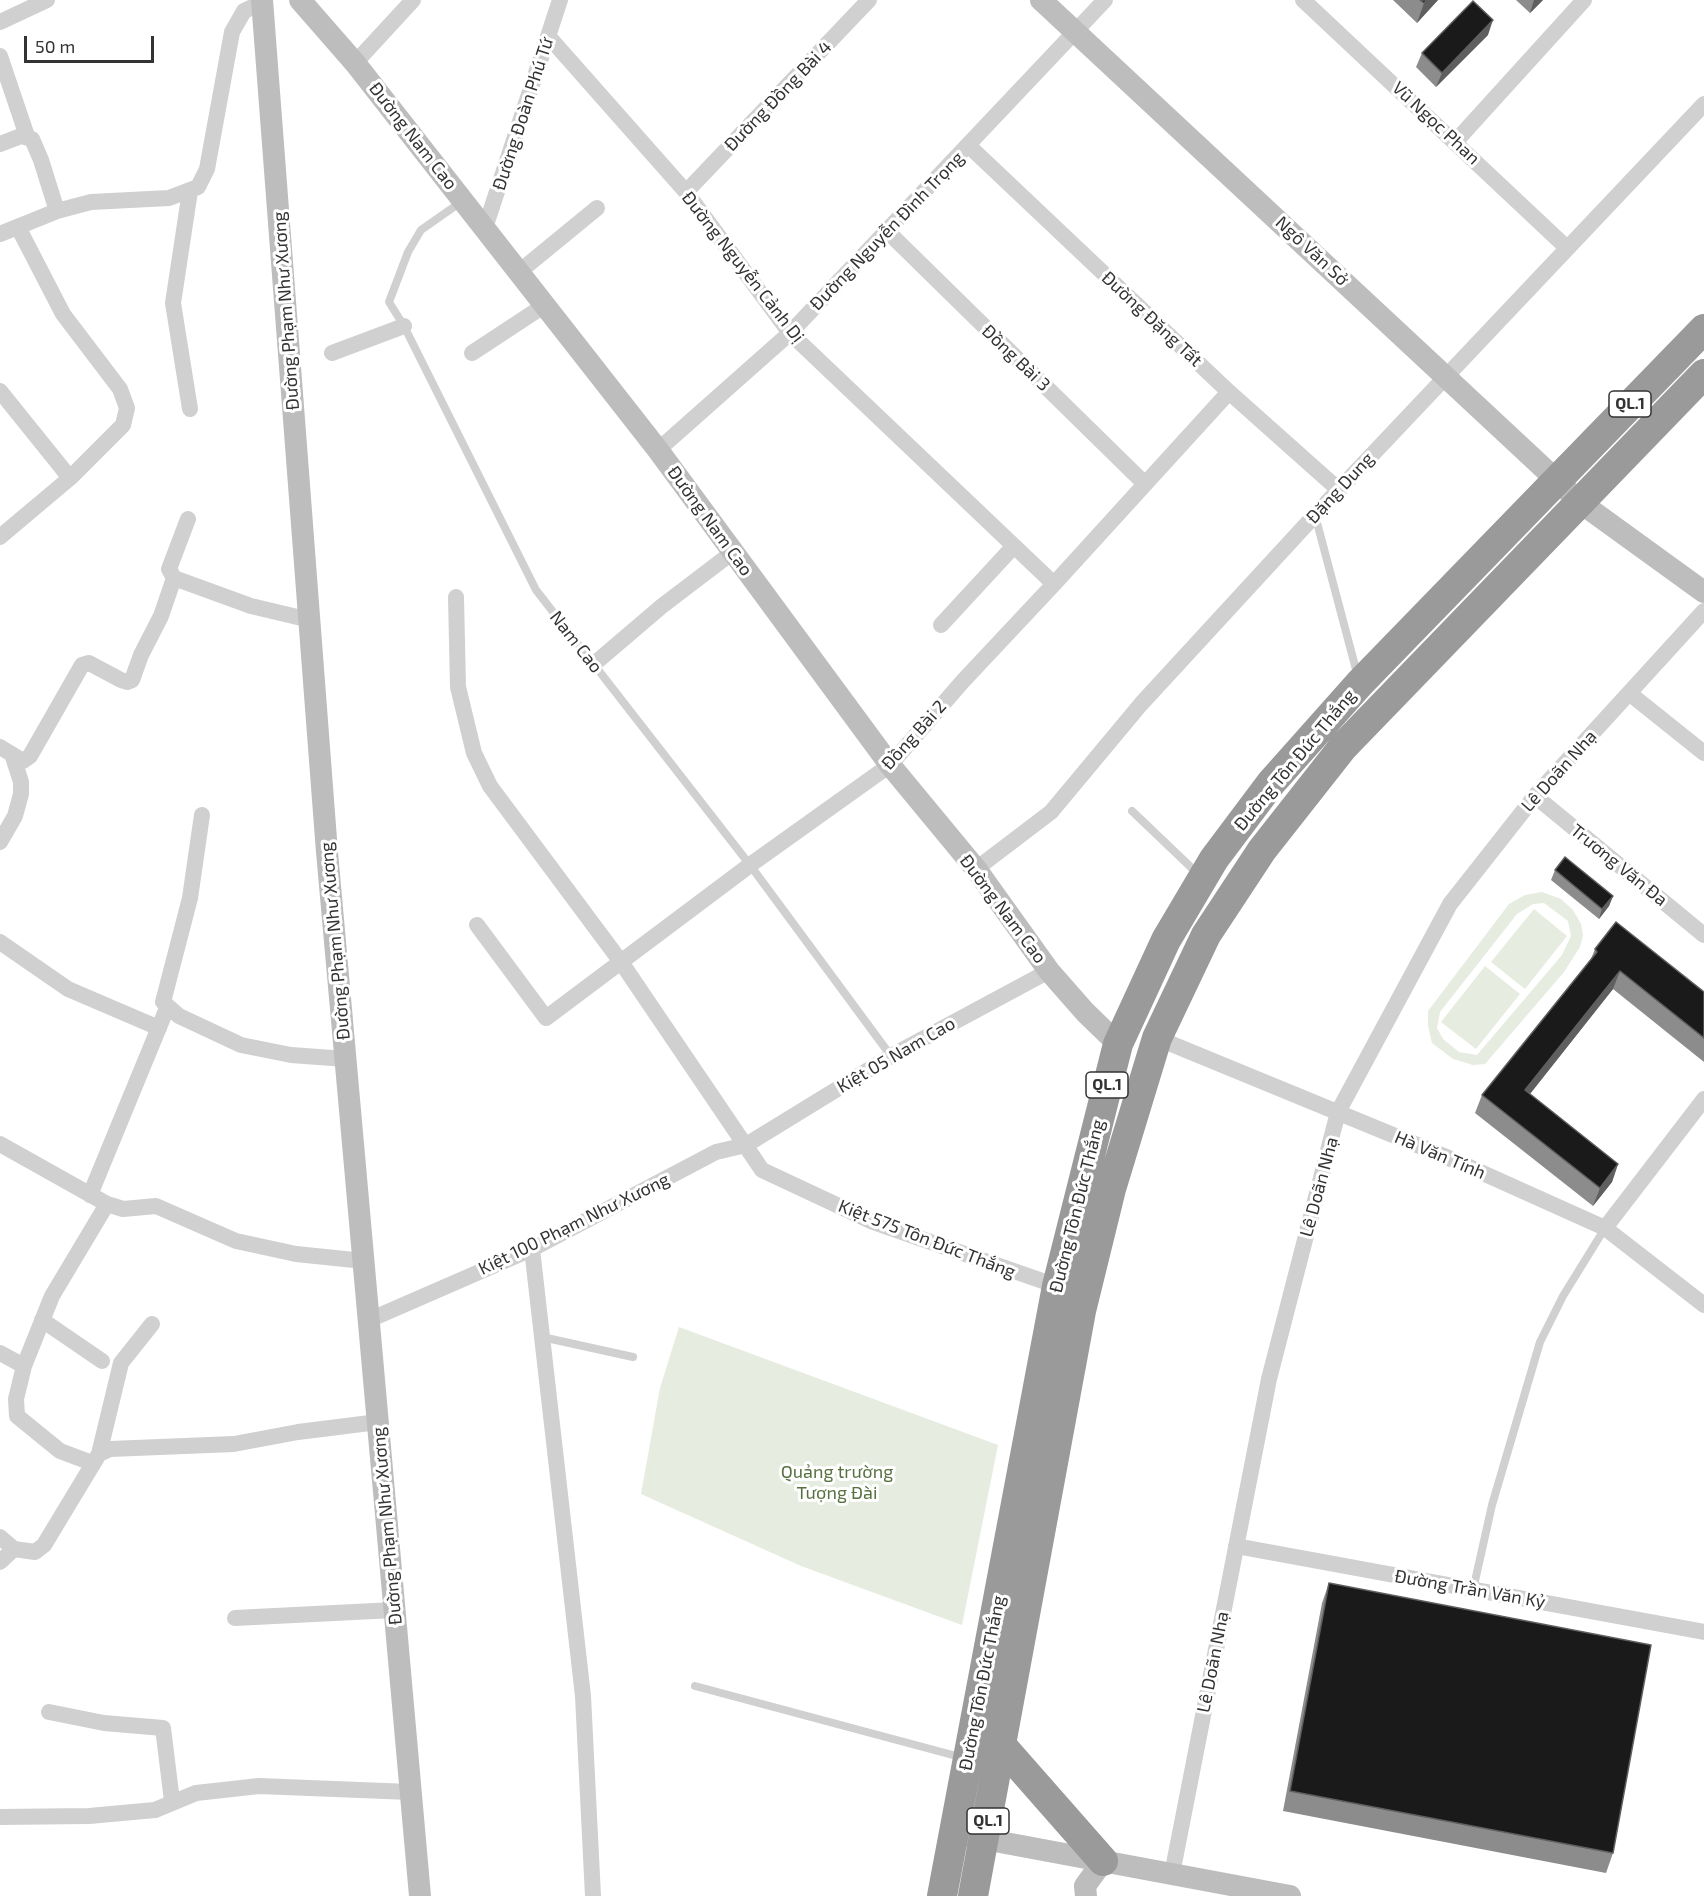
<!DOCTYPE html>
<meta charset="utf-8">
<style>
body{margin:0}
#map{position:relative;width:1704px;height:1896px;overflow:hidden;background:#fff;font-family:"Exo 2",sans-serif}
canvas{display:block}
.scale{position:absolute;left:24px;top:36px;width:130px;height:27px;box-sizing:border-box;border:3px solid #333;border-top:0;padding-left:8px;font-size:18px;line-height:21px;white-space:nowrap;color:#333;-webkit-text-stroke:4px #fff;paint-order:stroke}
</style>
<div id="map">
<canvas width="1704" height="1896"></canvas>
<div class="scale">50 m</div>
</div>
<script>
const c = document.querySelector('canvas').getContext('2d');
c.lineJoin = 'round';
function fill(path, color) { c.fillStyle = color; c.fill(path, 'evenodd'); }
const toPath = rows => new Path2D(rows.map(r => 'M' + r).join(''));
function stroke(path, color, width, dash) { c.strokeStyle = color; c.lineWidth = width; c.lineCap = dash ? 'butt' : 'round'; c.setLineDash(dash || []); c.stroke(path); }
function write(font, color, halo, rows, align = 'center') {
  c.font = font + ' "Exo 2",sans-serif'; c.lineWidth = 6; c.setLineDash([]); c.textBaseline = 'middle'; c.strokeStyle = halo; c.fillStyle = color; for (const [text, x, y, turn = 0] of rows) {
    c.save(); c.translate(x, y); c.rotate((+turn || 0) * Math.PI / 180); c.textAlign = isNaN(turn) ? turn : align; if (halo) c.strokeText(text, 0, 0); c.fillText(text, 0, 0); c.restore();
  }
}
const green = toPath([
 [1542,892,1561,899,1573,910,1581,924,1583,935,1580,947,1564,972,1485,1064,1473,1065,1453,1059,1432,1043,1428,1026,1428,1011,1509,904,1525,895],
 [1544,903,1568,921,1571,936,1562,955,1477,1055,1459,1052,1443,1039,1437,1028,1440,1012,1517,914,1533,904],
 [1534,909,1567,936,1525,989,1491,962],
 [1485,966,1520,994,1476,1049,1441,1022],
 [679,1327,998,1445,962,1625,801,1566,641,1494,660,1388]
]);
const lane = toPath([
 [461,202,421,230,408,252,389,302,404,326,536,590,750,865,891,1056],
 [1315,515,1358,677],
 [1132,811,1198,874],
 [542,1337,633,1357],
 [1473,1590,1492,1505,1540,1342,1563,1296,1605,1228],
 [695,1686,964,1758]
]);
const street = toPath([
 [1303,0,1567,248],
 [0,22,47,0],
 [549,37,686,192,790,333,1054,584],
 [0,56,27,136],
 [355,63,413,0],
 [1456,141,1584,0],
 [0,144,21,136,32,139,41,160,57,211],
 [969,146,1229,392,1339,490],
 [686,192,869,0],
 [485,228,560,0],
 [887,231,1145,484],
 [0,234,57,211,91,202,169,198,198,187,207,169,232,32,244,11,263,2],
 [519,272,597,208],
 [332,353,404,326],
 [472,353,545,305],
 [0,391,70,478],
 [190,409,173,303,190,191],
 [658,450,790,333,1105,0],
 [0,537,70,478,123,425,127,408,120,389,63,314,18,227],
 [174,578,251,606,310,620],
 [456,597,458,687,474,753,490,786,621,962,762,1170,873,1222,1057,1286],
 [941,625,1014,546],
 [594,664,662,606,733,552],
 [1629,693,1704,753],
 [0,747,23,761,30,756,82,665,89,663,121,680,127,682,132,680,141,655,161,616,174,578,169,569,188,519],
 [1535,796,1704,935],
 [202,815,190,898,163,1002,179,1016,241,1045,291,1055,346,1059],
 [0,842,15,816,21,794,21,782,13,757],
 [976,869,1051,812,1141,704,1315,515,1704,104],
 [477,925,546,1018,750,865,890,765,963,681,1054,584,1229,392],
 [0,942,68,989,159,1028],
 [1157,1038,1456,1161,1605,1228,1704,1305],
 [0,1144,107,1204,123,1209,156,1206,236,1241,296,1254,364,1261],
 [90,1195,167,1008],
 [1605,1228,1704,1099],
 [532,1249,583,1696,593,1896],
 [42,1320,102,1361],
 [369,1320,532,1249,716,1152,746,1145,891,1056,1049,971],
 [0,1353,24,1366],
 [99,1454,121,1363,152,1324],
 [92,1463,60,1451,17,1416,16,1399,24,1366,52,1296,107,1204],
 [0,1537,14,1549],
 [1236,1546,1704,1632],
 [0,1562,14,1549,35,1552,44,1545,99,1454,110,1449,234,1444,298,1432,378,1422],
 [235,1618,394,1610],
 [49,1712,104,1723,163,1728,172,1801],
 [0,1817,89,1816,155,1810,196,1793,259,1786,410,1792],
 [1172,1874,1269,1379,1338,1112,1450,904,1535,796,1704,611]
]);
const secondary = toPath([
 [262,0,327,852,420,1896],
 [300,0,355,63,658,450,890,765,976,869,1049,971,1085,1012,1118,1044],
 [1041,0,1581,503,1704,592],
 [968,1836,1290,1896],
 [1086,1896,1085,1886,1103,1861]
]);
const highway = toPath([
 [1001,1745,1103,1861],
 [942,1896,1057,1286,1118,1044,1166,940,1214,859,1271,783,1360,683,1704,329],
 [973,1896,1081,1311,1111,1189,1157,1038,1206,935,1262,850,1343,747,1704,374]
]);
const wall = toPath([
 [1393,0,1438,0,1417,23],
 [1516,0,1543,0,1530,13],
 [1488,35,1436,87,1416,67,1422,53],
 [1555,870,1613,896,1609,906,1599,919,1551,880],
 [1595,949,1704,992,1704,1062,1613,989,1530,1094,1618,1164,1612,1182,1593,1206,1475,1113,1482,1095,1591,959],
 [1329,1583,1613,1853,1606,1873,1283,1811,1322,1603]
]);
const shadedWall = toPath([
 [1427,0,1438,0,1417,23,1424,3],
 [1534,0,1543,0,1530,13],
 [1493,20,1488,35,1436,87,1442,73],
 [1613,896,1609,906,1599,919,1602,909],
 [1620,971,1613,989,1518,1109,1525,1090],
 [1618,1164,1612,1182,1593,1206,1600,1188]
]);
const building = toPath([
 [1420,0,1427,0,1424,3,1420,0],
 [1473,1,1493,20,1442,73,1422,53,1473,1],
 [1565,857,1613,896,1602,909,1555,870,1565,857],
 [1616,922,1704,992,1704,1038,1620,971,1525,1090,1618,1164,1600,1188,1482,1095,1597,952,1595,949,1616,922],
 [1329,1583,1651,1645,1613,1853,1290,1791,1329,1583]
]);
const shields = [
 [1630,404,42],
 [1107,1085,42],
 [988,1821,42]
];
const shieldNames = [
 ["QL.1",1630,404],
 ["QL.1",1107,1085],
 ["QL.1",988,1821]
];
const streetNames = [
 ["Đường Đồng Bài 4",778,96,-46],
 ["Đường Đoàn Phú Tứ",523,114,-72],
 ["Vũ Ngọc Phan",1436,123,43],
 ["Đường Nam Cao",413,136,52],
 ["Đường Nguyễn Đình Trọng",887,231,-46],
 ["Ngô Văn Sở",1312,251,43],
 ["Đường Nguyễn Cảnh Dị",743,267,52],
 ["Đường Phạm Như Xương",286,311,-94],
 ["Đường Đặng Tất",1152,319,43],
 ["Đồng Bài 3",1016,358,44],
 ["Đặng Dung",1340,488,-47],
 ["Đường Nam Cao",710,521,54],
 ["Nam Cao",576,642,52],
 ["Đồng Bài 2",914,735,-48],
 ["Đường Tôn Đức Thắng",1295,760,-50],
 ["Lê Doãn Nhạ",1559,771,-48],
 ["Trương Văn Đa",1619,865,39],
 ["Đường Nam Cao",1003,909,53],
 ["Đường Phạm Như Xương",335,941,-95],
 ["Kiệt 05 Nam Cao",896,1055,-30],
 ["Hà Văn Tính",1440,1155,23],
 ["Lê Doãn Nhạ",1319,1187,-75],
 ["Đường Tôn Đức Thắng",1077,1206,-76],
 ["Kiệt 100 Phạm Như Xương",574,1224,-26],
 ["Kiệt 575 Tôn Đức Thắng",927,1239,21],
 ["Đường Phạm Như Xương",387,1526,-95],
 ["Đường Trần Văn Kỷ",1470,1589,10],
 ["Lê Doãn Nhạ",1213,1662,-79],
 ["Đường Tôn Đức Thắng",982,1683,-79]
];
const parkNames = [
 ["Quảng trường",837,1472],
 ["Tượng Đài",837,1493]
];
fill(green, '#e6ecdf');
stroke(lane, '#d0d0d0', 8);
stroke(street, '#d0d0d0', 16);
stroke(secondary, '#bdbdbd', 22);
stroke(highway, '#9a9a9a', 30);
fill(wall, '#8c8c8c');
fill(shadedWall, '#5f5f5f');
fill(building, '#1a1a1a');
stroke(building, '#5f5f5f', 1.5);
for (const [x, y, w] of shields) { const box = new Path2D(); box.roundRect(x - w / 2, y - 13, w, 26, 4.5); c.fillStyle = '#fff'; c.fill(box); stroke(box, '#333', 1.5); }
write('bold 16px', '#333', null, shieldNames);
write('18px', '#333', '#fff', streetNames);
write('18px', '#56703f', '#fff', parkNames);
</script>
